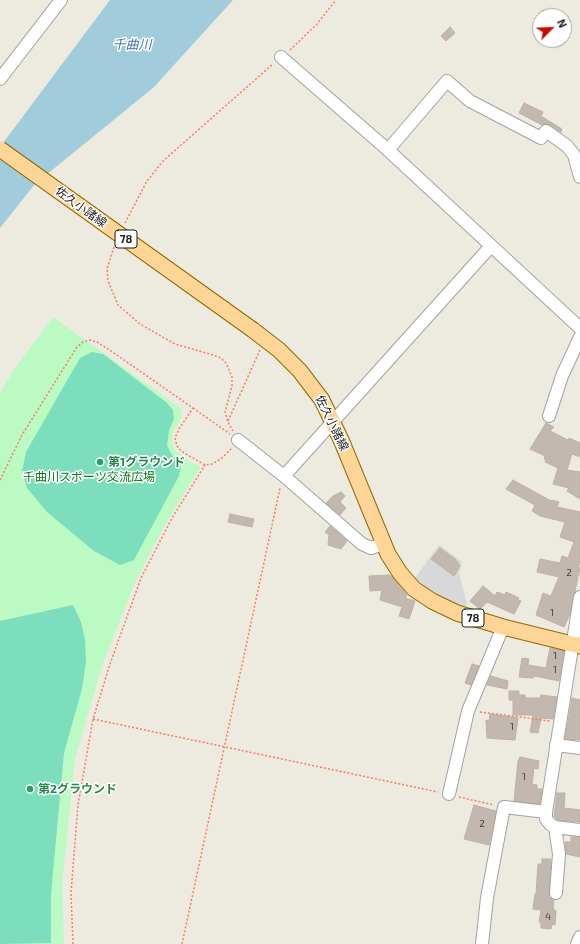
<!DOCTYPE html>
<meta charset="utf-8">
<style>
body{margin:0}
#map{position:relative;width:580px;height:944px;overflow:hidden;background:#edeae0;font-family:"Exo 2",sans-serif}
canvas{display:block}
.north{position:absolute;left:532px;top:8px;width:40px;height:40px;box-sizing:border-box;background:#fff;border:1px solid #a4a4a4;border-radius:50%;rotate:66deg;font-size:11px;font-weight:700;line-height:16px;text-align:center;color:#1b1b1b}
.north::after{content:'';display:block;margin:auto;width:14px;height:18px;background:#c70900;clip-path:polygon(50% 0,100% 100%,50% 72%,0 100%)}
</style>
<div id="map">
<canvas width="580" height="944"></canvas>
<div class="north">N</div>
</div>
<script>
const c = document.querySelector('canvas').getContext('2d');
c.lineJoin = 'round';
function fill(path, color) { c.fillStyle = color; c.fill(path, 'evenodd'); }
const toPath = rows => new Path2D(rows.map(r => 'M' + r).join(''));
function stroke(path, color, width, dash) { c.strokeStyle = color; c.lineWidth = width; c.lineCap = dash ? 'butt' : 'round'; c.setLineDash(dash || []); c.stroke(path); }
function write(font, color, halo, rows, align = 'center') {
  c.font = font + ' "Exo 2","Noto Sans JP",sans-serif'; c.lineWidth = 3; c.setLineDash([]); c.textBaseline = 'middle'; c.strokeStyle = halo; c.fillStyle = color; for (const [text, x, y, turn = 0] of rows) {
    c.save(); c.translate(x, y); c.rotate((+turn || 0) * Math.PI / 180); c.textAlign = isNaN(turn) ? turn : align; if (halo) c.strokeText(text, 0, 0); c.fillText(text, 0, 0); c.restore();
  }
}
const residential = toPath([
 [439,545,462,562,459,573,467,604,463,609,429,591,415,578]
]);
const park = toPath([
 [53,317,180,408,182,417,173,431,172,441,175,450,189,461,201,467,166,523,137,578,103,663,75,758,62,884,64,944,0,944,0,393,15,368]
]);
const pitch = toPath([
 [92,352,103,354,167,403,173,410,174,419,169,430,167,446,173,457,181,467,179,476,134,560,120,565,94,551,47,512,27,488,22,471,26,452,80,358],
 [73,605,81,622,85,640,86,661,82,689,64,753,51,894,51,943,0,944,0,621]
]);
const water = toPath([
 [110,0,233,0,154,87,35,184,0,228,0,147]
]);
const building = toPath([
 [450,27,455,33,446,41,441,36,450,27],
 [524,103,543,112,541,116,562,129,561,132,550,125,542,125,519,113,524,103],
 [546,423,554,427,550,431,568,440,569,438,580,443,580,457,572,454,567,470,580,472,580,499,567,491,569,488,553,484,558,468,545,462,546,460,544,459,545,456,530,449,546,423],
 [513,480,551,501,552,500,559,502,557,507,580,512,580,561,578,568,580,568,570,614,564,627,536,615,543,593,551,596,559,577,537,572,540,559,560,563,562,556,568,558,574,542,560,537,565,522,540,516,532,511,535,505,506,489,513,480],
 [341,492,345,496,340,502,346,508,340,515,326,503,333,496,341,492],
 [230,514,254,519,252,527,228,522,230,514],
 [330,526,347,541,341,549,328,545,329,535,325,532,330,526],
 [440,548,455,559,460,566,454,576,431,559,440,548],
 [388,575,391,576,407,595,405,598,415,601,409,619,399,616,402,607,380,600,382,590,370,591,369,576,388,575],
 [483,586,495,596,497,592,505,595,506,592,519,598,518,600,521,601,514,614,487,602,480,609,470,601,483,586],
 [550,648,564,651,559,681,535,676,533,678,519,677,522,658,529,659,528,665,546,668,550,648],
 [472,664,479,666,471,685,465,683,472,664],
 [491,676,508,681,507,689,487,685,491,676],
 [509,691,519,691,519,695,525,695,525,698,540,698,541,695,557,697,553,719,541,718,538,733,530,732,533,715,513,715,513,700,509,700,509,691],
 [572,698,580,700,580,740,565,739,572,698],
 [490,714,518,718,515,740,487,738,486,720,489,721,490,714],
 [520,757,539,761,538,769,534,768,532,784,537,785,537,789,542,789,540,804,514,801,518,761,520,757],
 [557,793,565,793,564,808,580,810,580,822,557,820,554,816,557,793],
 [474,805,496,811,489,845,464,839,474,805],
 [571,837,580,837,580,857,566,854,565,842,571,842,571,837],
 [542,859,551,859,549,893,549,897,554,900,553,908,556,911,555,925,552,924,551,929,541,928,541,922,539,922,541,910,533,909,535,894,536,894,538,864,542,864,542,859]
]);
const path = toPath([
 [290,50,317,24,336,0],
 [125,223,147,181,163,161,273,64],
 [114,247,107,269,108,281,118,305,140,324,175,344,213,355,221,358,226,363,232,377,232,386,225,412,228,422,233,431],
 [193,408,230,434],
 [228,421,260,350],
 [0,480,22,435,77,347,83,342,90,340,97,342,111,351,193,408,179,429,175,438,177,446,181,451,205,465,212,464,222,458,232,448],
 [480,712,550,721],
 [93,719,438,792],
 [459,797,494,805],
 [73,944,71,893,78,805,93,719,110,664,141,578,172,518,205,465],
 [182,944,280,488]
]);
const minor = toPath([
 [281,57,388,150,580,328],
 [0,79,61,0],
 [388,150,447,81,470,101,541,138,546,131,567,146,574,155,580,177],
 [549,416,562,376,580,337],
 [238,440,284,476,362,544,371,548,383,544],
 [284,476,491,246],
 [580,597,546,812,546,819,550,824,555,827,580,830],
 [556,745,580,748],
 [449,794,468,711,503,627],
 [555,827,559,854,556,893],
 [482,944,487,898,504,807,546,812],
 [577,944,580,937]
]);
const major = toPath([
 [253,330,279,350,300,371,322,400,342,442,388,554,400,573,414,589,432,601,457,613,503,627,580,646]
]);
const majorBridge = toPath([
 [0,149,253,330]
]);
const markers = [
 [100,462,4,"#2e9e5b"],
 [30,789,4,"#2e9e5b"]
];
const numberNames = [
 ["2",569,573],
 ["1",552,613],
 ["1",555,656],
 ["1",555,670],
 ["1",512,727],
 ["1",524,777],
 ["2",482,824],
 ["4",548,917]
];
const shields = [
 [126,239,22],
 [473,618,22]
];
const shieldNames = [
 ["78",126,239],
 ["78",473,618]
];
const streetNames = [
 ["佐久小諸線",81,207,36],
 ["佐久小諸線",332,423,64]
];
const leisureNames = [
 ["第1グラウンド",108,462],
 ["第2グラウンド",38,789]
];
const parkNames = [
 ["千曲川スポーツ交流広場",89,477]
];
const waterNames = [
 ["千曲川",132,45]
];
fill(residential, '#d9d8d8');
fill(park, '#bbfac3');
fill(pitch, '#7cdebd');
fill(water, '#a0ccdc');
fill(building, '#c2b8b0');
stroke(building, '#bfb0a3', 1);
stroke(minor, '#a2a2a2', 14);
stroke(major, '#936800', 17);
stroke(path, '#fb7a63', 1.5, [2, 2]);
stroke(minor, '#fff', 12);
stroke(major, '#fdd596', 15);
stroke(majorBridge, '#936800', 17, []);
stroke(majorBridge, '#fdd596', 15);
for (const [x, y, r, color] of markers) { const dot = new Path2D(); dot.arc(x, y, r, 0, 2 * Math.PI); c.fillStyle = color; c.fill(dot); stroke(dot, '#fff', 1.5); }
write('10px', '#454240', null, numberNames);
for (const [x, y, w] of shields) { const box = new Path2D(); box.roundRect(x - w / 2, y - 9, w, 18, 3); c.fillStyle = '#fff'; c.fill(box); stroke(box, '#1b1b1b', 1); }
write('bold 11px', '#1b1b1b', null, shieldNames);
write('12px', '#1b1b1b', '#fff', streetNames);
write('bold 12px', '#27864d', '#fff', leisureNames, 'left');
write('12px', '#0a7918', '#fff', parkNames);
write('italic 13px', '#4775ab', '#fff', waterNames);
</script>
